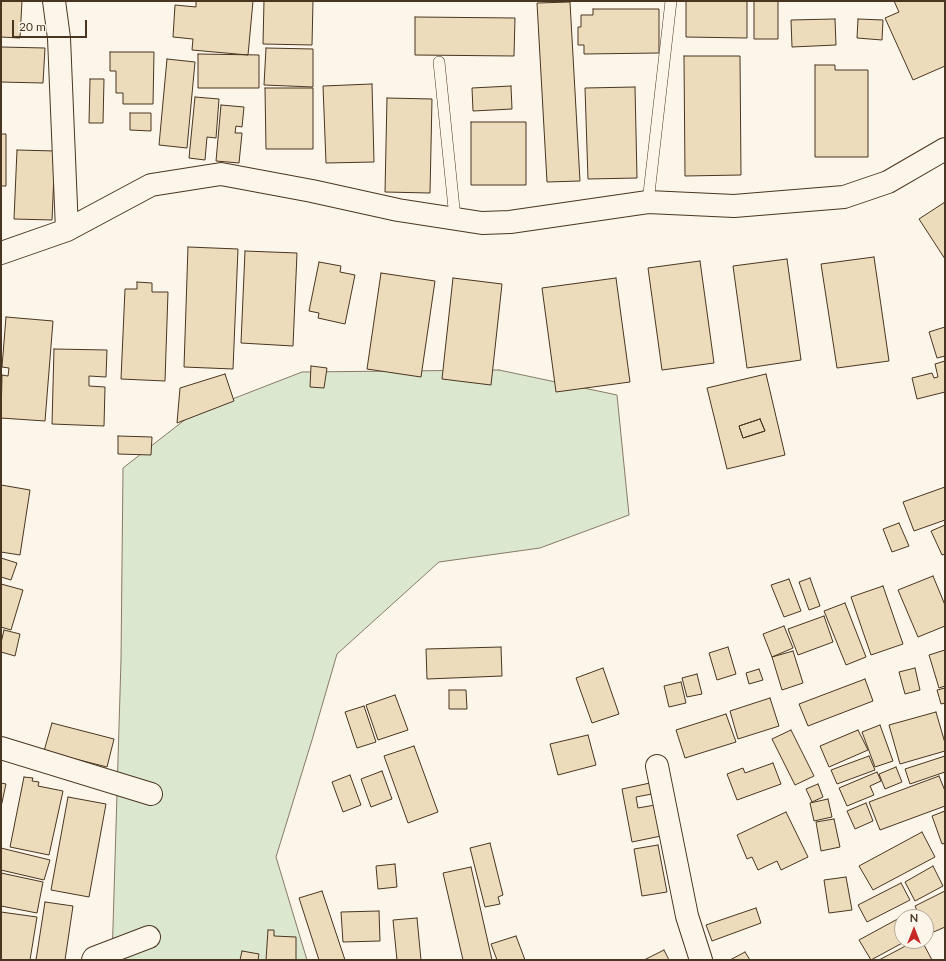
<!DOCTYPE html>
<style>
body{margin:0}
#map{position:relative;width:946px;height:961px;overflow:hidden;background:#fbf6e9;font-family:Lato,sans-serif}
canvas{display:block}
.frame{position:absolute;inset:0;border:2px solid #4a3520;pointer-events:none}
.north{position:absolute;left:894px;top:909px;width:40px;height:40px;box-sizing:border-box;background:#fbf6e9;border:1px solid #b4a999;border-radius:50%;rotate:0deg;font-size:11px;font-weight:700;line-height:16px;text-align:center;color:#4a3520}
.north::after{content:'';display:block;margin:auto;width:14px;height:18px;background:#c62828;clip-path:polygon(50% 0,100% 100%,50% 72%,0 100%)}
.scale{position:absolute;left:12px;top:20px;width:75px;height:18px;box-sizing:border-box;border:2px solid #4a3520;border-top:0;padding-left:5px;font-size:12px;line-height:14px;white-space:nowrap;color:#4a3520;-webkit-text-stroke:3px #fbf6e9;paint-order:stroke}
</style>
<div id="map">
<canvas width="946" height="961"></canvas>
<div class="frame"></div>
<div class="north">N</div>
<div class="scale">20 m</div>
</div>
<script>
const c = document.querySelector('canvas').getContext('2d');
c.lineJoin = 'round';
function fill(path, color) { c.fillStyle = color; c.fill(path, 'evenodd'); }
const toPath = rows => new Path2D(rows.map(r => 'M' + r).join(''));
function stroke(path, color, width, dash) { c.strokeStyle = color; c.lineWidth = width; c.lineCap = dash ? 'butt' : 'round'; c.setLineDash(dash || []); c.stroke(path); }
const green = toPath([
 [499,370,617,395,629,515,540,548,439,562,337,654,312,740,276,857,307,960,112,960,121,660,123,468,191,415,302,372,499,370]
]);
const building = toPath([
 [1,1,22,1,20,38,1,37,1,1],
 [196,1,253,1,248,55,192,50,193,39,173,37,175,5,196,7,196,1],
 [264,1,313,1,312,45,263,44,264,1],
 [686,1,747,1,747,38,686,37,686,1],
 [754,1,778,1,778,39,754,39,754,1],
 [894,1,945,1,945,66,913,80,885,18,899,12,894,1],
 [570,2,580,181,547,182,537,3,570,2],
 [593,9,659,9,659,53,584,54,584,45,578,45,578,27,581,27,581,15,593,15,593,9],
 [415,17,515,18,514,56,415,55,415,17],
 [835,19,836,45,792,47,791,20,835,19],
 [858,19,883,20,882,40,857,38,858,19],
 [1,47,45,48,43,83,1,82,1,47],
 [266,48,313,49,313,87,264,85,266,48],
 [110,52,154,52,153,104,123,104,123,93,116,93,116,71,110,71,110,52],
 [198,54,259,55,259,88,198,88,198,54],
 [684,56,740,56,741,175,685,176,684,56],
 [167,59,195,62,187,148,159,145,167,59],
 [815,65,835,65,835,70,868,70,868,157,815,157,815,65],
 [90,79,104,79,103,123,89,123,90,79],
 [372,84,374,162,326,163,323,86,372,84],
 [511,86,512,109,473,111,472,88,511,86],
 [635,87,637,178,588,179,585,88,635,87],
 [265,88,313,88,313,149,266,149,265,88],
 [195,97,219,99,216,138,207,137,205,160,189,158,195,97],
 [387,98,432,99,430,193,385,192,387,98],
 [221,105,244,107,242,127,236,126,235,133,242,133,239,163,216,161,221,105],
 [130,113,151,113,151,131,130,130,130,113],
 [471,122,526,122,526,185,471,185,471,122],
 [1,134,6,134,6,186,1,186,1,134],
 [17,150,55,151,52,220,14,219,17,150],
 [945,202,945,259,919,219,945,202],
 [188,247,238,249,233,369,184,367,188,247],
 [245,251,297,253,293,346,241,343,245,251],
 [874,257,889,361,837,368,821,264,874,257],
 [787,259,801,360,747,368,733,266,787,259],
 [700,261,714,363,662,370,648,268,700,261],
 [319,262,341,266,340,272,355,275,345,324,318,318,319,313,309,311,319,262],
 [381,273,435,281,421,377,367,369,381,273],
 [453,278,502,284,491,385,442,379,453,278],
 [616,278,630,382,556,392,542,288,616,278],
 [137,282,152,283,152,292,168,292,165,381,121,379,125,289,137,289,137,282],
 [6,317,53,321,45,421,1,418,2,375,8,376,9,368,2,367,6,317],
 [945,327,945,356,937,358,929,332,945,327],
 [54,349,107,350,106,377,89,376,89,386,105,387,104,426,52,424,54,349],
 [945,361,945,392,917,399,912,378,932,373,934,378,938,377,935,364,945,361],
 [311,366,327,368,324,388,310,387,311,366],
 [225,374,234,401,177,423,180,388,225,374],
 [766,374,785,455,727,469,707,388,766,374],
 [760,419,765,431,743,438,739,426,760,419],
 [760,419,765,431,743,438,739,426,760,419],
 [118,436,152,437,151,455,118,454,118,436],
 [1,485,30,490,20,555,1,552,1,485],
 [945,487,945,520,914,531,903,502,945,487],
 [899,523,909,546,892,552,883,529,899,523],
 [945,525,945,554,942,555,931,531,945,525],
 [1,558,17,563,11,580,1,577,1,558],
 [933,576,945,605,945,626,918,637,898,590,933,576],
 [810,578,820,606,809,610,799,582,810,578],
 [789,579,801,611,784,617,771,585,789,579],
 [1,584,23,590,11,630,1,627,1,584],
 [883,586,903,644,871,655,851,597,883,586],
 [845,603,866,657,846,665,824,611,845,603],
 [824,616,833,642,798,655,788,629,824,616],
 [784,626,793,648,772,657,763,634,784,626],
 [4,630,20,634,15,656,1,652,1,643,4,630],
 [501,647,502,676,427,679,426,649,501,647],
 [728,647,736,674,717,680,709,653,728,647],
 [945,650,945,686,939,688,929,655,945,650],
 [793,651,803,683,782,690,772,657,793,651],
 [603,668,619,714,592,723,576,678,603,668],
 [915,668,920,690,905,694,899,672,915,668],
 [759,669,763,680,749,684,746,673,759,669],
 [697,674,702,694,687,697,682,678,697,674],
 [865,679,873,701,808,726,799,704,865,679],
 [681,682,686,703,669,707,664,686,681,682],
 [945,688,945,703,941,704,937,690,945,688],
 [449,690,466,690,467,709,449,709,449,690],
 [395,695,408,730,378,740,366,705,395,695],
 [770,698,779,726,738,739,730,711,770,698],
 [364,706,376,742,357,748,345,712,364,706],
 [936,712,945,743,945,751,900,764,889,725,936,712],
 [726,714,736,742,685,758,676,730,726,714],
 [52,723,114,739,107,767,44,751,52,723],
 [880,725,893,761,875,767,862,732,880,725],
 [791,730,814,776,795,785,772,739,791,730],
 [858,730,868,750,829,767,820,746,858,730],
 [588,735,596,765,558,775,550,744,588,735],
 [414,746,438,812,408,823,384,756,414,746],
 [869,756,875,770,837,784,831,770,869,756],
 [945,756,945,772,910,784,905,769,945,756],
 [773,763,781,784,737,800,727,774,743,768,745,773,773,763],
 [896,767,902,782,885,789,879,774,896,767],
 [382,771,392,799,371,807,361,779,382,771],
 [877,772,881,781,870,786,874,795,847,806,839,788,877,772],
 [350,775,361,805,343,812,332,782,350,775],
 [939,776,945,791,945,806,880,830,869,802,939,776],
 [24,777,33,778,32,781,39,782,38,786,63,791,49,855,10,847,24,777],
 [1,783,6,784,1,807,1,783],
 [650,783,652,794,636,797,638,808,655,805,661,836,632,842,622,789,650,783],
 [818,784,823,797,812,802,806,789,818,784],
 [68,797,106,804,89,897,51,890,68,797],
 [828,799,832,817,814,821,810,803,828,799],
 [866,803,873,821,855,829,847,811,866,803],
 [945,811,945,843,942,844,932,816,945,811],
 [786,812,808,857,781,870,777,861,758,870,752,857,747,859,737,835,786,812],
 [834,819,840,847,821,851,816,822,834,819],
 [922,832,935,857,873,890,859,866,922,832],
 [490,843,503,895,498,897,500,904,485,907,470,848,490,843],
 [658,845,667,892,642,896,634,849,658,845],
 [1,848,50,860,44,880,1,870,1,848],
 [395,864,397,887,378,889,376,866,395,864],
 [933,866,943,886,915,901,905,882,933,866],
 [471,867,492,960,463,960,443,873,471,867],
 [1,873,43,882,37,913,1,906,1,873],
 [846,877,852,910,829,913,824,880,846,877],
 [901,883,910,900,867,922,858,905,901,883],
 [322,891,345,960,319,960,299,898,322,891],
 [945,891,945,927,929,934,926,928,926,917,920,917,915,906,945,891],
 [45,902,73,906,65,960,36,960,45,902],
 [756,908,761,923,712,941,706,925,756,908],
 [379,911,380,941,343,942,341,912,379,911],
 [1,912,37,917,30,960,1,960,1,912],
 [905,915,906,917,902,917,902,941,906,941,871,960,859,940,905,915],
 [417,918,421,960,397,960,393,920,417,918],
 [268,930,274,930,274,936,296,937,296,960,266,960,268,930],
 [516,936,525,960,497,960,491,944,516,936],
 [915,941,922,941,932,960,879,960,915,941],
 [664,950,669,960,644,960,664,950],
 [242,951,259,954,258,960,240,960,242,951],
 [745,952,750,960,730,960,745,952]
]);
const lane = toPath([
 [439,62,455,218],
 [648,202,671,1]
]);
const street = toPath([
 [54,1,59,38,67,230],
 [1,253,67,230,151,185,221,174,312,191,398,210,482,223,510,222,648,202,734,206,844,197,888,182,945,149],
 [1,748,151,794],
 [657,766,687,916,701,960],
 [93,960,94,958,149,937]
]);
fill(green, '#dce7d0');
stroke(green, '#887966', 1);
fill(building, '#ecdcbc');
stroke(building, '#4a3520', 1);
stroke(lane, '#4a3520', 12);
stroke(street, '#4a3520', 24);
stroke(lane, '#fbf6e9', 11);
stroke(street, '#fbf6e9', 22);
</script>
